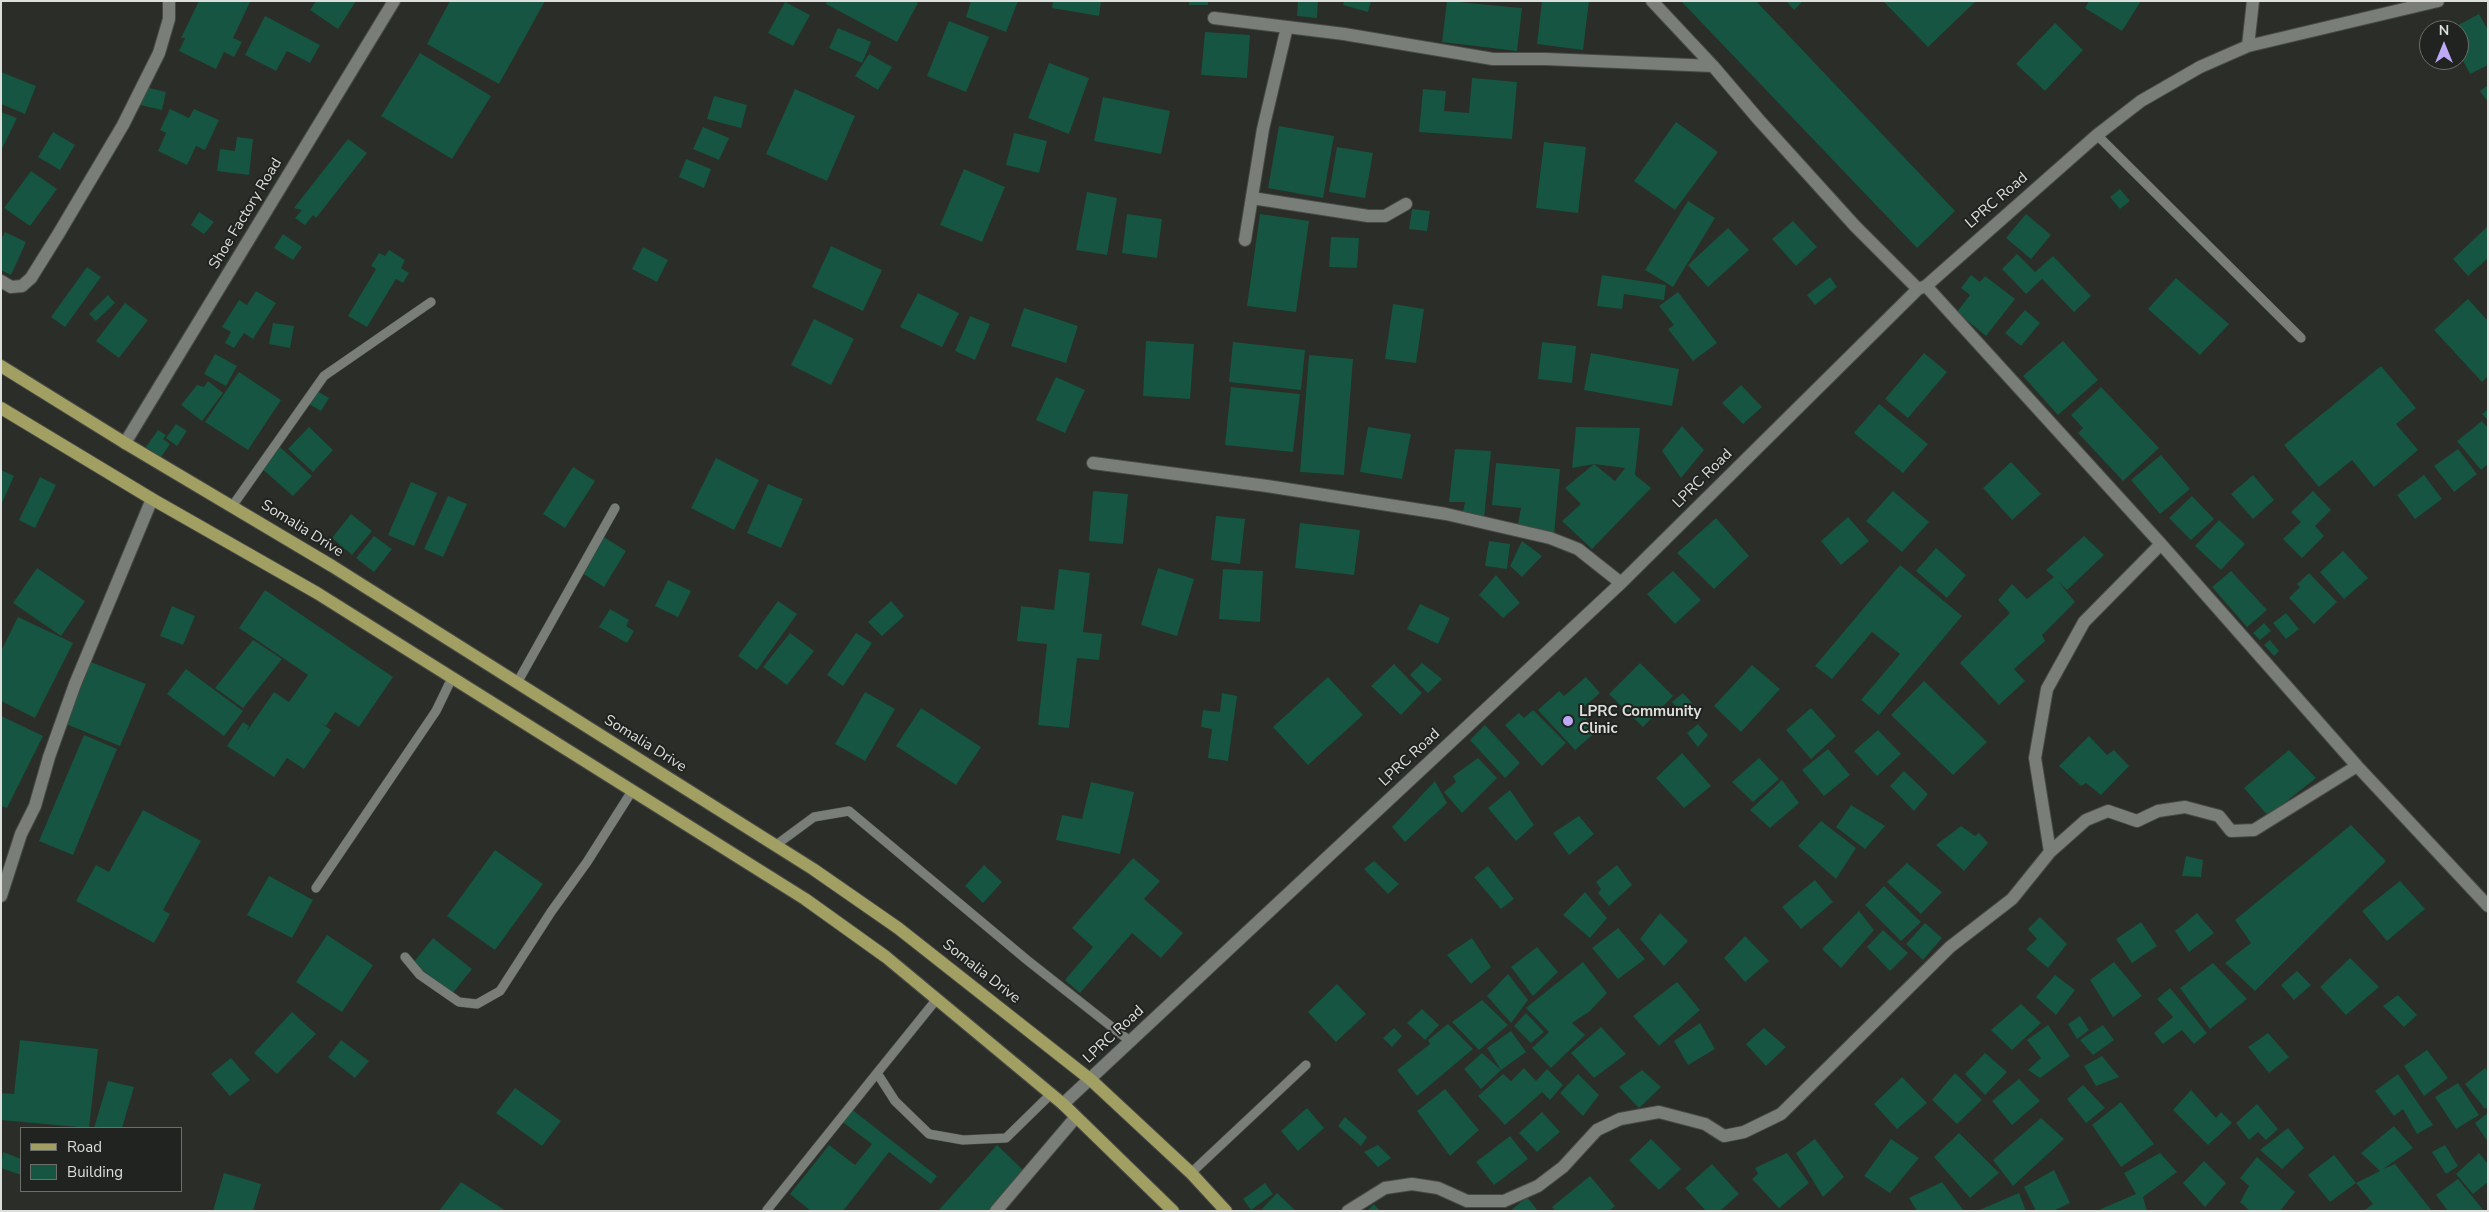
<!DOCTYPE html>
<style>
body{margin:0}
#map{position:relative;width:2489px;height:1212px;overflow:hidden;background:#2a2d28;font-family:"Nunito Sans",sans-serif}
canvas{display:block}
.frame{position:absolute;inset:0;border:2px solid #dddfdc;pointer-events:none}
.legend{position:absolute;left:20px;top:1127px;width:162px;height:65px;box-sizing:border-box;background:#20231f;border:1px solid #6c6e6b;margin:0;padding:6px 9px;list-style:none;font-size:15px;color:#dddfdc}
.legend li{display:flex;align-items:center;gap:10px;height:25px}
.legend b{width:25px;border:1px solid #6c6e6b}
.north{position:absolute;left:2419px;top:20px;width:50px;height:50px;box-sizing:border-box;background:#20231f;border:1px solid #6c6e6b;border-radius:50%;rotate:0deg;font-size:14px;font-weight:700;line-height:20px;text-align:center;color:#dddfdc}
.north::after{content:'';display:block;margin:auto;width:18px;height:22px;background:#bda9f5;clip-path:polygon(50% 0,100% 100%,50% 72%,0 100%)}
</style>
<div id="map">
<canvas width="2489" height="1212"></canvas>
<div class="frame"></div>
<ul class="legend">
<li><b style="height:6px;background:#a29f62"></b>Road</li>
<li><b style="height:14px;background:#155541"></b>Building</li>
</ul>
<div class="north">N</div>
</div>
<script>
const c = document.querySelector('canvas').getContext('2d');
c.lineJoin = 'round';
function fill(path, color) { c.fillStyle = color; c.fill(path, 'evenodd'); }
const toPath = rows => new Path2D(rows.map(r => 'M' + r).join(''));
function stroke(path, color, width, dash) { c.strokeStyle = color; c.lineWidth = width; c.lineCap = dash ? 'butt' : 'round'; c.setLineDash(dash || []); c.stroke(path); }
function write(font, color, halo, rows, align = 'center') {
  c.font = font + ' "Nunito Sans",sans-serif'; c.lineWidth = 4; c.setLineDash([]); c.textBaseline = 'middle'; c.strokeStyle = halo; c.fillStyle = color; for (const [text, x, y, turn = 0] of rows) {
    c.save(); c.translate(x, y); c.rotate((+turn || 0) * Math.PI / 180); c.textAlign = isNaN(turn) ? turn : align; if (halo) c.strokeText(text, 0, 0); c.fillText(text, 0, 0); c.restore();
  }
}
const building = toPath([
 [199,1,250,2,233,38,242,42,234,57,224,52,216,69,179,51,185,38,181,38],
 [316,1,356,1,338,29,310,10],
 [450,1,545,1,499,84,427,44],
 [827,1,914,1,918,3,897,42,826,4],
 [971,1,1018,1,1006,32,966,17],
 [1053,1,1101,1,1099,16,1052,8],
 [1189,1,1208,1,1208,5,1189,5],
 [1298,1,1318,1,1317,18,1297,16],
 [1344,1,1371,1,1368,12,1343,5],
 [1447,1,1522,8,1517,51,1442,42],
 [1542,1,1589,1,1583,50,1537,44],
 [1681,1,1756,1,1955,211,1917,248],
 [1786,1,1803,1,1794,10],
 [1883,1,1976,1,1928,47],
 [2089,1,2141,1,2122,31,2085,8],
 [785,2,810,15,793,46,768,33],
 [2479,14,2488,30,2488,65,2470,74,2459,53,2459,30,2449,30],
 [265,16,320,45,310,63,287,51,276,71,245,55],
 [949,21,989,37,966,92,927,76],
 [2055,23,2083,50,2045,91,2016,64],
 [838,28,871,42,862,63,829,48],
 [1205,32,1250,35,1247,78,1201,75],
 [420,53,491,96,452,159,381,116],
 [869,54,892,67,878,90,855,76],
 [1049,63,1089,78,1069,134,1028,118],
 [1,72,36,86,25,114,1,104],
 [1472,78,1517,82,1512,139,1419,132,1423,89,1446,91,1444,111,1469,113],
 [2488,85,2488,102,2480,91],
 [145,87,166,92,162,110,140,105],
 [795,89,855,116,827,181,766,154],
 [714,96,747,105,741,128,707,119],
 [1103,97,1170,111,1161,154,1094,141],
 [170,109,189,118,194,109,219,120,205,150,196,146,187,165,158,151,166,133,160,130],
 [1,112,17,118,1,151],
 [1676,122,1718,152,1675,210,1634,181],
 [1279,126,1334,136,1323,198,1268,188],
 [703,127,729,138,719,160,693,149],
 [53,132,75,145,60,170,38,157],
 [1014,133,1047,141,1039,173,1006,165],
 [237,137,253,139,249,175,217,171,220,149,235,151],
 [348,139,367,153,316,218,313,215,305,225,295,218,302,210,294,208],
 [1544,142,1586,147,1578,213,1536,208],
 [1337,147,1373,153,1365,198,1329,192],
 [686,159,711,169,704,188,679,177],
 [964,169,1005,187,982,242,940,225],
 [31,171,57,189,30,226,4,208],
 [2120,189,2130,201,2120,209,2110,197],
 [1087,192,1117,198,1107,255,1076,250],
 [1688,201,1715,218,1673,287,1645,270],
 [1412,209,1430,211,1427,231,1409,229],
 [199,212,214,222,204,234,191,225],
 [1127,214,1162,219,1157,258,1122,253],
 [1260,214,1309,221,1296,312,1247,306],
 [2026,214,2051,235,2031,259,2006,238],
 [1793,221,1817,247,1796,266,1772,239],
 [2488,226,2488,258,2468,276,2453,259],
 [1728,228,1749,250,1708,287,1688,265],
 [5,232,26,242,11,275,1,270,1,239],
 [283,234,302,247,293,260,274,248],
 [1331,237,1359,238,1357,268,1329,267],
 [831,246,882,270,863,311,812,287],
 [643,247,668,260,657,282,632,269],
 [389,250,405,260,401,268,409,273,403,283,396,279,367,327,348,316,376,269,371,266,379,253,385,256],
 [2017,254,2035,272,2053,256,2091,296,2074,312,2042,279,2026,294,2002,269],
 [87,267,101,277,65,327,51,317],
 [1602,275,1666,285,1664,300,1624,294,1622,309,1597,306],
 [1971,275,1980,282,1985,276,2015,299,1986,336,1957,312,1970,295,1961,288],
 [1830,277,1837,287,1815,305,1807,295],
 [2176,278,2229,324,2200,355,2148,309],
 [256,291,276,303,253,339,244,333,234,348,225,343,231,332,222,327,239,300,247,305],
 [1678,292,1717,343,1693,361,1668,329,1674,325,1659,306],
 [918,293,959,313,942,347,900,327],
 [108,295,115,303,96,321,89,314],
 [2468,299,2488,321,2488,376,2482,382,2434,330],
 [125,303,148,320,119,358,96,341],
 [1393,304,1424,309,1416,363,1385,359],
 [1024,308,1078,326,1066,363,1011,346],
 [2025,310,2040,323,2021,346,2005,333],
 [970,316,990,324,975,360,955,351],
 [814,319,854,339,831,385,791,365],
 [273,323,294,326,290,348,269,344],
 [1146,341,1194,344,1190,399,1143,396],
 [2063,341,2098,380,2058,415,2023,376],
 [1233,342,1305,350,1301,390,1229,382],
 [1542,342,1576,346,1572,383,1538,379],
 [1591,353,1679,369,1672,406,1584,390],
 [1924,353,1947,372,1908,418,1885,399],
 [215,354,237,366,226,386,204,374],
 [1309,355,1353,359,1344,475,1300,472],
 [2381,366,2416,408,2396,424,2418,450,2374,487,2352,460,2319,487,2284,445],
 [239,372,281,400,248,450,205,422],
 [1056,377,1085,390,1065,433,1036,420],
 [208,381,223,393,202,421,181,405,197,385,204,387],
 [1741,385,1762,407,1743,424,1722,403],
 [1231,387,1300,394,1293,452,1225,445],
 [2101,387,2159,448,2123,481,2078,433,2083,428,2071,415],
 [317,391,329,398,321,411,309,404],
 [1879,404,1928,444,1903,473,1854,433],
 [2488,409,2488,420,2482,414],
 [2482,421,2488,428,2488,464,2481,470,2457,441],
 [176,424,187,431,177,446,166,438],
 [1682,426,1704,450,1681,478,1662,451],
 [309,427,333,450,313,472,288,449],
 [1368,427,1411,434,1402,479,1360,472],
 [1576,427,1640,428,1635,475,1651,488,1592,549,1562,521,1581,504,1565,488,1594,464,1572,468],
 [1594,464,1625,468,1615,481],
 [158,430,166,435,163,439,170,444,161,457,146,447],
 [280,447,312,476,293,496,261,468],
 [1455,449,1491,451,1484,518,1462,516,1465,502,1449,502],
 [2458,449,2477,474,2454,492,2434,466],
 [2161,455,2190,489,2160,514,2131,480],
 [716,458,759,480,734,530,691,508],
 [2011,462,2041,494,2012,520,1983,488],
 [1496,463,1560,469,1554,535,1517,529,1521,508,1492,505],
 [573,467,595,481,565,528,543,514],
 [1,470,14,476,1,505],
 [2253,475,2274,500,2253,519,2231,494],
 [2424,475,2442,499,2415,519,2397,495],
 [40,477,56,485,35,528,19,520],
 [411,482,437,493,414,546,388,535],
 [768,484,803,499,781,548,747,533],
 [1093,491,1128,494,1123,544,1089,541],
 [1893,491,1929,522,1902,552,1866,521],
 [2313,491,2331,510,2315,526,2324,536,2302,558,2283,539,2301,522,2291,512],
 [448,496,467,504,443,557,424,549],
 [2192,496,2214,519,2191,540,2169,518],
 [351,514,372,531,352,555,332,538],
 [1216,516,1245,519,1240,564,1211,560],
 [1848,517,1869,541,1841,565,1821,541],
 [1716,518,1749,556,1714,589,1677,553],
 [2219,520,2245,544,2221,570,2195,546],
 [1300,523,1360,530,1354,575,1295,568],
 [374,536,392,549,374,572,356,558],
 [2084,536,2104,555,2067,590,2057,580,2075,602,2042,635,2045,641,2014,669,2025,681,1999,705,1960,663,2010,613,1998,600,2012,584,2027,599,2054,577,2046,570],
 [604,537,626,551,604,587,582,573],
 [1489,541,1510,544,1507,569,1485,566],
 [1522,541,1542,556,1522,577,1510,566],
 [1936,548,1966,575,1947,598,1916,571],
 [2343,551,2368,578,2344,599,2320,572],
 [1900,565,1962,616,1879,715,1861,700,1900,654,1872,632,1832,679,1815,666],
 [37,568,85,601,61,636,13,603],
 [1158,568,1194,579,1177,636,1141,625],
 [1059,569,1090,573,1083,632,1102,634,1099,660,1077,658,1069,728,1038,725,1047,644,1017,641,1021,606,1054,610],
 [1223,569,1263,571,1260,622,1219,619],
 [1673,571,1701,600,1675,624,1647,594],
 [2231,571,2267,610,2247,627,2212,587],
 [2309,573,2337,602,2314,624,2289,598,2300,587,2297,584],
 [1496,575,1520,603,1503,618,1479,595],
 [668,580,691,591,678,617,655,606],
 [265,590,393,677,359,727,335,712,326,726,319,722,331,730,304,769,287,758,274,777,227,746,243,722,249,726,247,731,274,692,289,702,308,675,239,628],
 [778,601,797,614,757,670,738,656],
 [891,601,904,616,882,636,868,622],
 [1420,604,1450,618,1438,644,1407,629],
 [172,606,195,616,183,645,160,636],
 [610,609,629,620,626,626,634,631,627,643,599,627],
 [2286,613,2299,629,2286,639,2273,623],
 [18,617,73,643,35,718,1,701,1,651],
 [2264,623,2271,631,2260,640,2253,633],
 [790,633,814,651,787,685,763,667],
 [856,633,872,643,843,686,827,675],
 [253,640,282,659,243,708,215,688],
 [2270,640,2279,651,2274,656,2264,645],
 [91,662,146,684,120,746,66,724],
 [1422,663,1442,679,1428,693,1410,675],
 [1640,663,1673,696,1643,727,1609,694],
 [1394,664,1422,693,1401,715,1371,686],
 [1752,665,1780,689,1741,732,1714,706],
 [186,669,243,711,224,736,167,694],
 [1328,677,1363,715,1308,765,1273,727],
 [1586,677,1600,693,1579,711,1597,731,1575,750,1538,710,1559,691,1564,696],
 [1924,681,1987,742,1953,775,1891,715],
 [865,692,895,709,865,761,835,744],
 [1222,693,1237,696,1228,761,1208,758,1212,729,1201,727,1203,710,1220,712],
 [1683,693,1693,704,1683,715,1672,702],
 [921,708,981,747,956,785,896,746],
 [1811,708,1836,736,1811,759,1786,730],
 [1533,710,1566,743,1542,766,1505,725,1519,713,1524,718],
 [1,716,43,736,7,808,1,806],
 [1698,724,1708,735,1698,747,1687,733],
 [1485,725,1520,763,1505,778,1470,740],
 [1878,730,1901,754,1877,776,1854,751],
 [84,735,117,749,73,855,39,841],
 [2089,736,2107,755,2114,750,2129,766,2101,795,2086,783,2081,786,2059,766],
 [1828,749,1850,775,1824,796,1802,770],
 [2289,750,2316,778,2268,816,2244,788],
 [1682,753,1711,786,1684,808,1656,778],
 [1478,758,1497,778,1462,813,1444,792,1456,782,1453,776],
 [1759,758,1779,779,1753,802,1732,782],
 [1904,771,1928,794,1914,811,1890,786],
 [1782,780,1799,803,1770,828,1750,810],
 [1435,781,1447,803,1405,842,1392,827],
 [1091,782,1134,792,1120,854,1056,840,1062,815,1082,819],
 [1510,790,1534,825,1516,841,1488,808],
 [1851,805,1885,826,1865,849,1836,827],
 [143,810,201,841,163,910,170,914,154,943,76,901,96,865,109,872],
 [1579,816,1594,834,1569,855,1553,833],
 [1821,821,1856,848,1836,879,1798,846],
 [2351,825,2386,861,2255,991,2225,963,2251,943,2235,920],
 [1961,826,1975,836,1979,833,1988,843,1964,871,1936,845],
 [495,850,543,884,495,950,447,916],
 [2186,856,2203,860,2201,877,2182,876],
 [1133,858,1160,881,1144,899,1183,933,1161,958,1132,933,1080,993,1065,980,1093,947,1072,928],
 [1374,861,1399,884,1388,894,1364,869],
 [1907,863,1942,892,1921,914,1887,882],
 [984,865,1002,882,983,903,965,886],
 [1617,865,1632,885,1609,906,1598,893,1601,889,1596,882],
 [1488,866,1514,899,1501,909,1474,877],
 [269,876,313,900,292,938,247,915],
 [1815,880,1833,902,1801,929,1782,907],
 [2400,881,2425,909,2387,941,2362,911],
 [1884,886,1921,922,1901,941,1865,905],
 [1585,892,1607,918,1590,938,1563,915],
 [1859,911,1874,930,1841,968,1822,949],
 [1660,913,1688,941,1664,966,1640,939],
 [2197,913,2214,933,2189,952,2175,931],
 [2040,917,2067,944,2048,968,2026,949,2037,939,2028,929],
 [2141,922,2157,946,2132,963,2116,939],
 [1925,923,1942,938,1923,960,1906,944],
 [1618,928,1645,959,1618,979,1592,948],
 [1883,930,1908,953,1890,971,1867,947],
 [327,935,373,965,342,1012,296,982],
 [1745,936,1769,961,1745,982,1724,958],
 [433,938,472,969,452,994,413,963],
 [1472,938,1491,967,1471,984,1447,955],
 [1537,947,1558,972,1533,996,1511,967],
 [2350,958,2379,987,2346,1015,2320,987],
 [1583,962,1607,993,1590,1011,1572,1023,1585,1035,1551,1068,1532,1048,1549,1032,1526,1008],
 [2114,962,2142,996,2113,1017,2090,980],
 [2213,963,2247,999,2210,1029,2180,988],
 [2297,971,2311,985,2294,1000,2281,985],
 [1508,974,1528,1000,1511,1023,1487,996],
 [2055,975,2075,990,2056,1015,2036,997],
 [1677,982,1700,1010,1659,1046,1633,1016],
 [1337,984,1366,1014,1336,1042,1308,1012],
 [2170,988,2207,1033,2194,1044,2182,1030,2163,1044,2154,1033,2173,1017,2157,999],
 [2398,995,2417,1015,2404,1027,2383,1006],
 [1482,1000,1508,1025,1479,1050,1452,1022],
 [2021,1004,2041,1023,2012,1050,1991,1030],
 [1422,1009,1439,1025,1425,1040,1407,1023],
 [292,1012,316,1034,277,1074,254,1053],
 [1526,1013,1544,1032,1531,1043,1514,1026],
 [2080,1016,2089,1030,2077,1039,2068,1024],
 [1700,1023,1715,1049,1688,1065,1674,1041],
 [1448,1024,1473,1049,1417,1096,1397,1070,1430,1044,1428,1040],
 [2048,1025,2070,1056,2040,1078,2028,1070,2041,1058,2027,1040],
 [2103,1025,2114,1040,2093,1055,2080,1040],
 [1601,1027,1626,1054,1594,1078,1571,1053],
 [1394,1028,1402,1036,1392,1047,1383,1038],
 [1764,1028,1786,1047,1766,1066,1746,1044],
 [1511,1031,1526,1052,1501,1070,1487,1048],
 [2268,1033,2289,1057,2269,1073,2248,1047],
 [20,1040,98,1049,89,1128,1,1120,1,1093,14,1094],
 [341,1040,369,1061,355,1078,328,1057],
 [2427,1050,2448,1078,2424,1096,2404,1066],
 [1482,1053,1501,1070,1481,1089,1464,1069],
 [1985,1053,2007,1072,1985,1095,1965,1074],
 [2102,1056,2119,1077,2096,1086,2084,1066],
 [231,1058,250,1080,230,1096,211,1074],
 [1524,1068,1536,1081,1547,1069,1563,1085,1550,1100,1542,1092,1505,1125,1478,1096,1503,1074,1511,1081],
 [2485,1068,2488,1072,2488,1107,2485,1109,2465,1084],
 [1642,1070,1661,1087,1639,1108,1619,1087],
 [1955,1073,1982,1100,1957,1124,1932,1100],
 [1578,1074,1599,1095,1583,1116,1560,1093],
 [2398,1074,2433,1125,2417,1134,2403,1109,2394,1116,2375,1091],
 [1902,1077,1927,1103,1897,1129,1874,1104],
 [2019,1079,2040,1101,2012,1125,1992,1101],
 [108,1081,134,1087,122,1128,94,1128],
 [2458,1083,2479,1115,2456,1129,2435,1097],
 [2083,1085,2105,1108,2086,1123,2067,1099],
 [515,1088,561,1121,542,1146,496,1113],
 [1445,1089,1479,1130,1450,1156,1417,1111],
 [2191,1090,2216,1118,2221,1112,2232,1123,2208,1145,2173,1110],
 [2121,1102,2154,1144,2121,1167,2092,1125],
 [2257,1104,2278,1129,2266,1140,2258,1132,2249,1140,2236,1123],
 [850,1108,937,1176,931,1184,889,1152,843,1211,811,1211,790,1194,829,1145,855,1165,872,1144,840,1120],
 [1307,1108,1324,1128,1298,1151,1281,1131],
 [1542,1112,1560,1132,1537,1152,1519,1133],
 [2488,1113,2488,1142,2475,1123],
 [1345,1117,1367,1137,1361,1146,1338,1126],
 [2041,1118,2064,1139,2013,1186,1993,1160],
 [2394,1126,2413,1148,2383,1169,2395,1164,2432,1211,2363,1211,2373,1204,2356,1183,2380,1171,2361,1153],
 [2288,1128,2304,1148,2282,1169,2260,1150],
 [1959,1133,1999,1173,1970,1198,1934,1157],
 [1510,1136,1528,1159,1494,1185,1476,1162],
 [1651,1139,1681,1169,1659,1190,1629,1160],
 [1815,1139,1844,1177,1823,1197,1796,1153],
 [1891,1139,1919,1158,1890,1193,1864,1176],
 [997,1145,1025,1172,992,1211,938,1211],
 [1378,1145,1391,1158,1378,1167,1364,1152],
 [2445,1145,2458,1166,2446,1174,2432,1152],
 [3,1152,21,1159,21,1175,1,1168],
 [1787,1153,1809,1183,1779,1208,1752,1179,1758,1174,1755,1168],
 [2160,1153,2177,1172,2143,1197,2147,1211,2102,1211,2101,1209,2136,1194,2124,1173],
 [2479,1153,2488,1164,2488,1182,2473,1194,2456,1174],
 [2334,1155,2356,1183,2330,1202,2308,1175],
 [2257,1157,2295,1192,2280,1211,2250,1211,2240,1202,2249,1186,2240,1178],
 [2204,1161,2226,1183,2205,1207,2183,1183],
 [1712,1164,1739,1194,1720,1211,1706,1211,1685,1188],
 [2054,1170,2070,1203,2053,1211,2036,1211,2024,1187],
 [224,1173,261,1184,253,1211,213,1211],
 [1590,1176,1615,1206,1609,1211,1555,1211,1552,1207],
 [2458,1179,2484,1211,2448,1211,2436,1195],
 [461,1182,506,1211,439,1211],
 [1942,1182,1964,1211,1917,1211,1909,1198],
 [1265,1183,1273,1194,1251,1210,1243,1199],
 [1277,1193,1296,1211,1260,1211],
 [2019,1193,2026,1211,1977,1211],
 [1527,1197,1538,1211,1510,1211],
 [1374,1204,1380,1211,1367,1211]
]);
const lane = toPath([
 [2097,135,2301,338],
 [233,505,324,376,431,302],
 [517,683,615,508],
 [776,845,814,817,849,811,1027,960,1131,1042],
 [316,888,436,711,452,678],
 [405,957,420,975,459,1002,477,1004,500,991,551,912,587,862,632,791],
 [936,1000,877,1073,895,1101,929,1134,963,1140,1006,1138,1051,1094],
 [1191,1173,1306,1065],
 [767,1210,877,1073]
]);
const street = toPath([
 [1652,1,1713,66,1759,120,1855,226,1918,289],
 [1214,18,1344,34,1493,59,1546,59,1713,66],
 [2248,46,2253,1],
 [1252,198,1368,216,1385,216,1406,204],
 [1245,240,1263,129,1287,27],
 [1,281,11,287,22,286,31,278,59,233,123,125,159,53,169,19,169,1],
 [1926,286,2161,544,2357,766,2488,906],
 [125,443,394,1],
 [1093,463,1267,486,1446,514,1550,538,1578,549,1621,583],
 [2050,852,2035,758,2047,689,2084,622,2161,544],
 [1,896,21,834,35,806,49,757,75,684,152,499],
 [1063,1104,1621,583,1918,289,1926,286,2097,135,2141,101,2200,67,2248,46,2438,1],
 [996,1211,1076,1117],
 [1348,1211,1385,1188,1412,1184,1438,1188,1467,1201,1504,1201,1538,1186,1563,1167,1597,1130,1620,1119,1659,1112,1705,1124,1724,1136,1744,1132,1781,1114,1950,947,2012,899,2050,852,2086,820,2108,811,2137,821,2158,811,2185,807,2219,816,2231,831,2254,830,2357,766]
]);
const primary = toPath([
 [1,366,125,443,332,566,813,869,898,928,1091,1080,1191,1173,1226,1211],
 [1,408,152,499,317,593,805,899,886,957,1063,1104,1173,1211]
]);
const markers = [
 [1568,721,6,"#bda9f5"]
];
const streetNames = [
 ["LPRC Road",1997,201,-41],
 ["Shoe Factory Road",246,214,-59],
 ["LPRC Road",1703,479,-45],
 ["Somalia Drive",302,529,32],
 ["Somalia Drive",645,744,32],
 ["LPRC Road",1410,758,-43],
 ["Somalia Drive",981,972,38],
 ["LPRC Road",1114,1035,-43]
];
const poiNames = [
 ["LPRC Community",1579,712],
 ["Clinic",1579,729]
];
fill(building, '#155541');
stroke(lane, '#474a46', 10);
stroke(street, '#474a46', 14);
stroke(primary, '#474a46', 14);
stroke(lane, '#7a7e78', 9);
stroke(street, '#7a7e78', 12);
stroke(primary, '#a29f62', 12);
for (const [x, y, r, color] of markers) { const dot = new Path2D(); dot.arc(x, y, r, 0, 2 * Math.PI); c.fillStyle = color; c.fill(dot); stroke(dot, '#20231f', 2); }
write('15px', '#dddfdc', '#20231f', streetNames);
write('bold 15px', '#dddfdc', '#20231f', poiNames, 'left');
</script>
